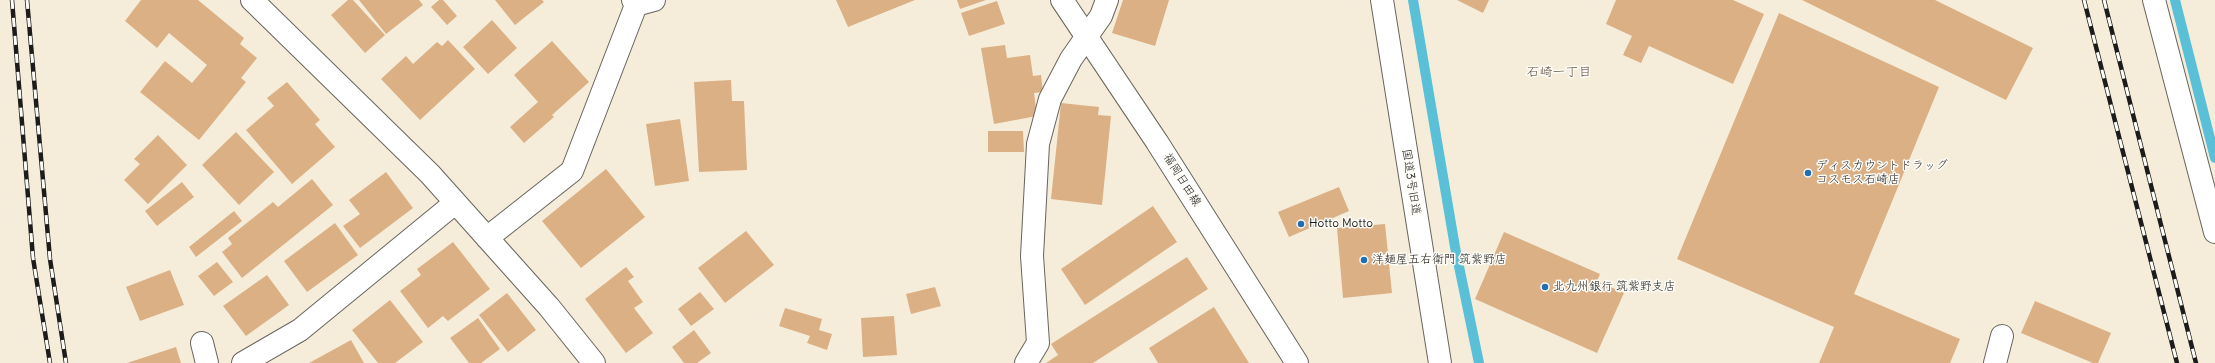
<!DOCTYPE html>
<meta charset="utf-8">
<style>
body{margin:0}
canvas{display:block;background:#f5edda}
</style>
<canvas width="2215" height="363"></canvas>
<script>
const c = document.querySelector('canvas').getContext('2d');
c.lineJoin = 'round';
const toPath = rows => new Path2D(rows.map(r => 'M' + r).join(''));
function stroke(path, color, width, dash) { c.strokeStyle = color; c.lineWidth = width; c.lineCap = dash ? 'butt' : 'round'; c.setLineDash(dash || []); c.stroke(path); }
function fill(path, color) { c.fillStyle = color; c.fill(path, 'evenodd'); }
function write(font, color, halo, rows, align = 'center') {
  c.font = font + ' Delius,"Klee One",sans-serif'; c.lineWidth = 3; c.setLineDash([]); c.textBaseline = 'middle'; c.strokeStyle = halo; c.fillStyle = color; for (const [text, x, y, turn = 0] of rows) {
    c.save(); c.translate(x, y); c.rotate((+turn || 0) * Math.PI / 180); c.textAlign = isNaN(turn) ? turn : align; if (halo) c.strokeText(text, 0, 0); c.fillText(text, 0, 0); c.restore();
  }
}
const stream = toPath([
 [1413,0,1455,247,1479,363],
 [2175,0,2215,158]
]);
const building = toPath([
 [141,0,198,0,244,38,240,44,257,58,241,78,246,82,199,140,140,92,165,61,192,83,207,65,169,33,157,48,125,21],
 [348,0,353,0,385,35,365,53,331,15],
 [359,0,419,0,423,5,386,34],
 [439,0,443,0,457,16,447,25,431,7],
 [495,0,542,0,544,2,515,25],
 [836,0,915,0,848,27],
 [957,0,986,0,960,9],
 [1123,0,1169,0,1155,46,1112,33],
 [1457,0,1489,0,1483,13],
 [1616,0,1733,0,1764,14,1733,84,1649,46,1641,63,1623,55,1632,36,1606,24],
 [1802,0,1935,0,2033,48,2006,100],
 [997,1,1005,24,969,36,961,13],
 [1779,13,1939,87,1854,294,1960,339,1950,363,1819,363,1834,327,1677,259],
 [492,20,517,48,488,74,463,47],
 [448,40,475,69,420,120,381,79,406,56,413,64,437,42,442,46],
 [552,41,589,82,552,115,554,117,524,143,510,127,538,102,514,75],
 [1005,45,1007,58,1030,55,1033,76,1041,75,1043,92,1034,93,1037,116,994,124,981,48],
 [731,80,732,101,744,101,747,170,699,172,694,82],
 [287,82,320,120,315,124,335,147,292,184,246,130,274,106,267,98],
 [1061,103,1099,107,1098,115,1111,116,1102,205,1051,199],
 [680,119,689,181,655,186,646,124],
 [988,131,1023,131,1024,152,988,152],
 [236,132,274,172,239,205,202,165],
 [158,135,187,165,148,204,124,180,140,164,134,159],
 [606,169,645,217,581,268,542,221],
 [386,172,413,208,360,248,343,226,360,214,349,200],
 [312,179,333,205,242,278,222,252,232,244,228,238,273,202,278,207],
 [182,182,194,197,157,226,145,211],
 [1339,187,1349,211,1289,237,1278,212],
 [1153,206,1177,242,1085,305,1061,269],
 [234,211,242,221,196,257,189,247],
 [335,223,358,255,307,292,284,261],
 [1385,224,1392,293,1343,298,1337,228],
 [746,231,774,265,725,303,698,268],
 [1504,232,1600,274,1597,281,1624,293,1597,353,1475,299],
 [453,242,490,289,448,321,443,316,428,328,400,291,421,275,417,269],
 [1187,257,1208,289,1093,363,1046,363,1058,355,1051,344],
 [217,262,233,282,214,296,198,276],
 [626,267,634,277,628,281,643,302,634,308,653,333,626,353,585,299],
 [170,270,184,305,140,321,126,287],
 [267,275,289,305,246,336,223,306],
 [935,287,941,306,911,314,906,294],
 [700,292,714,309,691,326,678,309],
 [507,293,536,330,508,352,479,315],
 [390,300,423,342,395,363,378,363,352,330],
 [2035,301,2111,333,2098,363,2093,363,2021,333],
 [1214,307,1249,363,1158,363,1149,348],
 [785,308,822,319,819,330,832,334,827,350,807,343,810,336,779,326],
 [894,316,897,355,863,357,861,318],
 [478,318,500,349,481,363,469,363,450,338],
 [694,330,711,353,697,363,684,363,672,347],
 [351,340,364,363,309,363],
 [176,347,181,363,127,363]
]);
const minor = toPath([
 [252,0,430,174,549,307,594,363],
 [2154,0,2215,232],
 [636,5,654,0],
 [487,238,572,171,636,5,633,0],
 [202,343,207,363],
 [243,363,300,330,455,203],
 [1026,363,1038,343,1032,256,1038,144,1050,99,1071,59,1101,16,1107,0],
 [1995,363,2002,336]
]);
const tertiary = toPath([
 [1382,0,1440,363]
]);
const secondary = toPath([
 [1062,0,1157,142,1297,363]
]);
const rail = toPath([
 [12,0,33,258,50,363],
 [27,0,50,259,66,363],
 [2084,0,2177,363],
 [2104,0,2196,363]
]);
const markers = [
 [1808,173,4,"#1f6fb2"],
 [1301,224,4,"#1f6fb2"],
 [1364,260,4,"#1f6fb2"],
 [1545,287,4,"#1f6fb2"]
];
const poiNames = [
 ["ディスカウントドラッグ",1816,166],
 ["コスモス石崎店",1816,180],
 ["Hotto Motto",1309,224],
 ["洋麺屋五右衛門 筑紫野店",1372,260],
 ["北九州銀行 筑紫野支店",1553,287]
];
const streetNames = [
 ["福岡日田線",1182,180,58],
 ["国道3号旧道",1411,182,81]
];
const neighbourhoodNames = [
 ["石崎一丁目",1559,72]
];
stroke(stream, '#5ac0d8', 10);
fill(building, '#dcb085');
stroke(minor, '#68655e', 24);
stroke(tertiary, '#68655e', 24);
stroke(secondary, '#68655e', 24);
stroke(minor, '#fff', 22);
stroke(tertiary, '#fff', 22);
stroke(secondary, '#fff', 22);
stroke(rail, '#1c1c1c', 4.5);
stroke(rail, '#fdfcf7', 3, [9]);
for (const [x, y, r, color] of markers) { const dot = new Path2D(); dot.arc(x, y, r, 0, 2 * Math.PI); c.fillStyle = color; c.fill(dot); stroke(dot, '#fdfcf7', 1.5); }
write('12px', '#1c1c1c', '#fdfcf7', poiNames, 'left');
write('12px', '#1c1c1c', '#fdfcf7', streetNames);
write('13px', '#5f5041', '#fdfcf7', neighbourhoodNames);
</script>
